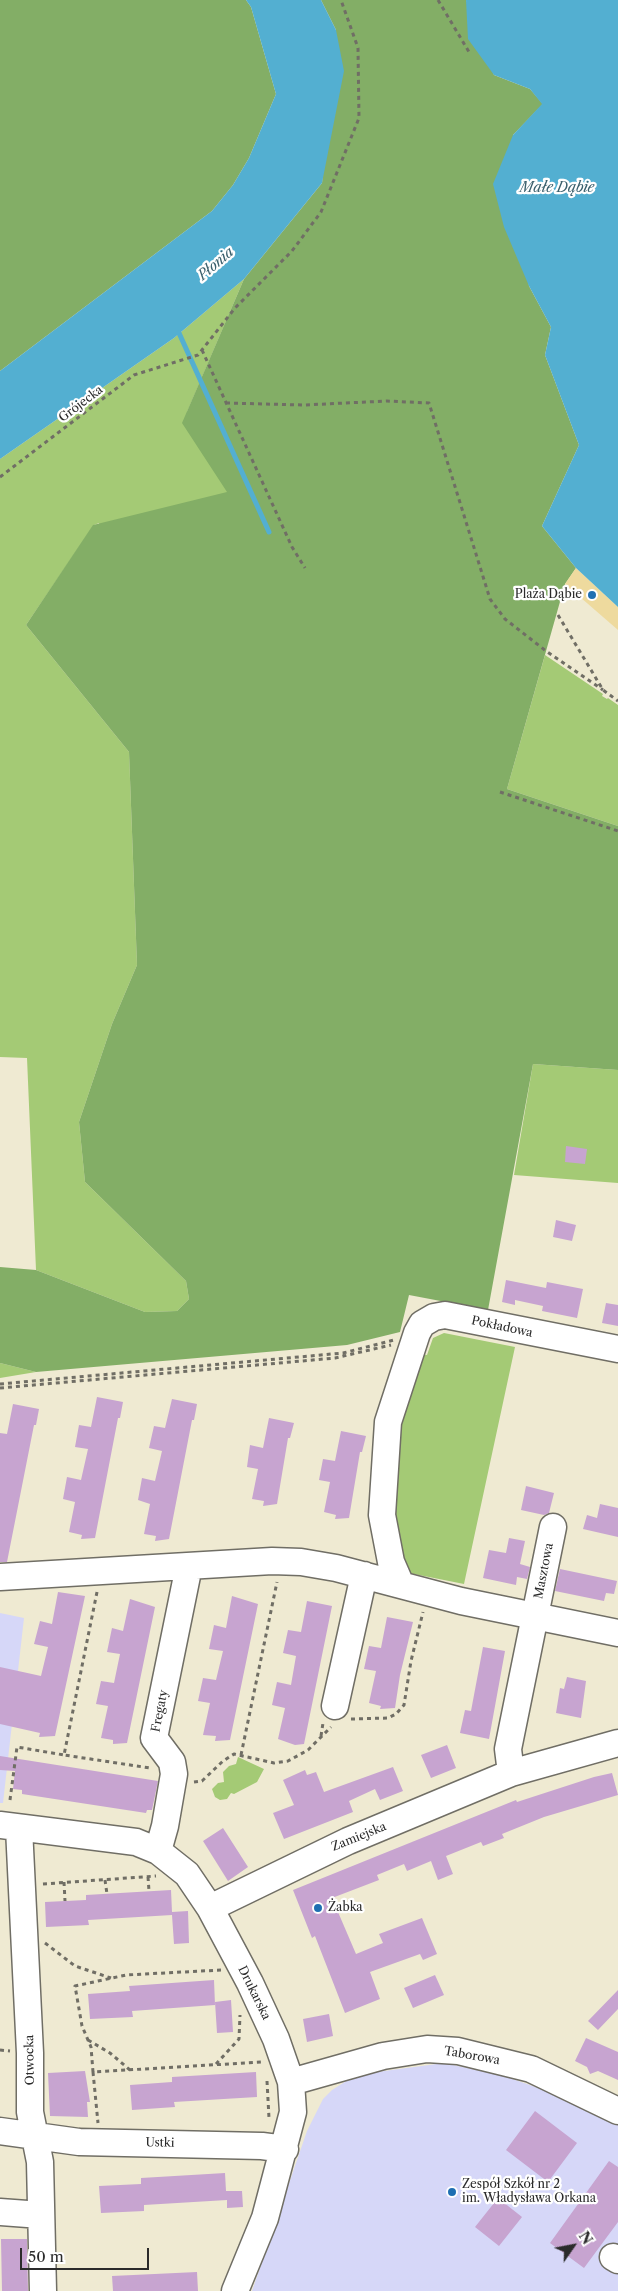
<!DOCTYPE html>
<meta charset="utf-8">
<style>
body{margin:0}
#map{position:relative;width:618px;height:2291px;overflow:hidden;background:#efead2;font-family:"Libre Caslon Text",serif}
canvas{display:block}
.north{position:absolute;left:548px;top:2221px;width:50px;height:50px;-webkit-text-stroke:4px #fff;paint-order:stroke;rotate:57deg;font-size:14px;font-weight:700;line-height:20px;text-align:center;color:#2b2b2b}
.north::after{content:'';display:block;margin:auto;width:18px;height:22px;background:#2b2b2b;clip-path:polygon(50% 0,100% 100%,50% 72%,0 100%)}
.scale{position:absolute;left:20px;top:2248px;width:129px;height:22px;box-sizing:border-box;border:2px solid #2b2b2b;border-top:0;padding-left:6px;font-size:15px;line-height:18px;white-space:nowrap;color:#2b2b2b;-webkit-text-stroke:4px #fff;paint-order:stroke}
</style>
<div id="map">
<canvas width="618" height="2291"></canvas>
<div class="north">N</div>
<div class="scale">50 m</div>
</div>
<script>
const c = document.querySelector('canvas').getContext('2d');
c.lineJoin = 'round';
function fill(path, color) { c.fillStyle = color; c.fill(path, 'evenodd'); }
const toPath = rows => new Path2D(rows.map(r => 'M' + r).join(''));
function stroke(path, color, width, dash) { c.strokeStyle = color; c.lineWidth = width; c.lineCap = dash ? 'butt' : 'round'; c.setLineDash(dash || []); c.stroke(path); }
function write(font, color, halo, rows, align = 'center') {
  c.font = font + ' "Libre Caslon Text",serif'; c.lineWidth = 4.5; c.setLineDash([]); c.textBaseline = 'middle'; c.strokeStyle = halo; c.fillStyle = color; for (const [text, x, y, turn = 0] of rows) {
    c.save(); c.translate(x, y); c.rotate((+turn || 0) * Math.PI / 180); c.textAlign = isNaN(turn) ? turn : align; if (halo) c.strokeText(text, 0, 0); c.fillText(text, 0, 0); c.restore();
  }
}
const built = toPath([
 [0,1613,24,1618,3,1803,0,1803],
 [444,2063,504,2076,550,2092,618,2124,618,2291,252,2291,307,2131,323,2099,332,2090,351,2078,362,2074]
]);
const green = toPath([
 [244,279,187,412,300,579,145,800,99,523,94,525,26,625,129,752,137,965,112,1024,79,1122,85,1182,186,1281,189,1299,177,1311,145,1312,36,1270,27,1058,0,1057,0,459,174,338],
 [545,655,603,694,602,696,607,699,608,698,618,705,618,826,507,789],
 [533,1064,618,1070,618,1183,514,1175],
 [444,1333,515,1347,464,1584,409,1573,386,1515,392,1422,416,1353,427,1355,433,1338],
 [0,1363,36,1372,0,1378],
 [238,1757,264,1769,257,1782,234,1794,231,1793,227,1799,220,1800,215,1797,212,1789,218,1783,224,1782,223,1772,229,1766,236,1764]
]);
const forest = toPath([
 [0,0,246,0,251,7,276,94,249,158,233,185,212,211,0,371],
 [321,0,466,0,494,75,530,89,543,104,513,135,529,286,551,327,545,355,579,445,542,526,576,568,565,584,507,789,618,826,618,1070,533,1064,488,1310,409,1295,400,1332,347,1345,36,1372,0,1363,0,1267,36,1270,145,1312,177,1311,189,1299,186,1281,85,1182,79,1122,112,1024,137,965,129,752,26,625,93,525,227,492,182,423,244,279,322,183,336,30]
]);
const sand = toPath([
 [576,568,618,607,618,630,565,584]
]);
const water = toPath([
 [246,0,321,0,336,30,344,71,322,183,244,279,174,338,0,459,0,371,212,211,233,185,249,158,276,94,251,7],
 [466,0,618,0,618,607,576,568,542,526,579,445,545,355,551,327,529,286,504,227,493,184,513,135,542,104,530,89,494,75,468,39]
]);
const stream = toPath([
 [179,333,269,532]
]);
const building = toPath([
 [566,1146,587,1149,585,1164,565,1162],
 [556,1220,576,1225,572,1241,553,1237],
 [506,1280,546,1288,547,1282,583,1289,577,1318,542,1311,543,1306,515,1300,515,1305,502,1302],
 [606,1303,618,1305,618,1326,602,1323],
 [97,1397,123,1402,120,1418,118,1418,95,1538,81,1539,82,1535,69,1532,75,1502,63,1499,67,1477,81,1480,88,1449,75,1447,79,1425,91,1427],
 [172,1399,197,1404,194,1420,192,1420,169,1539,155,1541,156,1536,144,1534,150,1504,138,1500,142,1478,155,1481,162,1451,149,1448,154,1426,165,1428],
 [13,1404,39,1409,36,1425,34,1425,7,1562,0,1562,0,1433,7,1434],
 [269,1418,294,1423,290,1438,288,1438,277,1504,263,1506,264,1501,252,1499,258,1469,247,1467,250,1445,263,1448],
 [341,1431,366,1436,362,1452,360,1452,349,1518,335,1519,336,1515,324,1512,330,1482,319,1480,323,1459,335,1461],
 [526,1486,554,1493,549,1513,544,1515,521,1510],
 [600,1504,618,1508,618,1537,583,1529,587,1515,597,1518],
 [509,1538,525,1541,520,1564,530,1567,527,1579,517,1577,516,1585,483,1578,489,1550,506,1553],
 [560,1569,617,1581,614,1594,606,1593,604,1601,555,1591],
 [58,1592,85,1596,55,1736,39,1737,40,1733,0,1724,0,1667,41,1676,48,1647,34,1644,40,1621,52,1624],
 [232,1596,258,1604,230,1740,215,1741,216,1736,203,1735,210,1703,198,1701,203,1678,216,1680,223,1651,209,1649,214,1625,226,1628],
 [130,1599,155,1607,127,1743,113,1744,113,1740,101,1738,108,1706,96,1704,101,1681,114,1683,120,1654,107,1652,112,1628,123,1631],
 [307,1601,332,1606,304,1744,295,1745,278,1739,285,1708,272,1705,277,1682,291,1685,296,1656,283,1653,288,1630,301,1632],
 [387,1617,413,1622,400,1675,395,1708,380,1709,381,1706,369,1703,376,1671,364,1669,369,1646,381,1648],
 [483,1647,505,1651,489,1739,460,1733,465,1710,471,1711],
 [567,1677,586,1681,581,1718,556,1713,560,1688,564,1689],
 [447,1745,456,1768,431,1778,421,1755],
 [0,1756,158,1781,152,1810,147,1810,146,1813,22,1794,22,1790,13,1789,15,1771,0,1770],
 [393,1767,403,1791,380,1800,375,1789,349,1801,353,1812,284,1839,273,1813,294,1805,283,1780,305,1770,307,1775,316,1772,324,1792],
 [612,1773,618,1795,544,1817,502,1834,504,1838,483,1846,481,1842,446,1856,453,1874,438,1880,431,1861,407,1871,404,1864,377,1875,379,1880,332,1898,356,1954,383,1943,379,1934,422,1918,437,1954,423,1960,420,1954,370,1972,380,1999,345,2013,315,1936,312,1938,293,1890,516,1800,517,1802,594,1777],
 [223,1828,248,1867,228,1881,203,1841],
 [171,1890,172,1912,188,1911,189,1943,174,1944,172,1915,88,1920,89,1925,46,1927,45,1902,86,1900,86,1895],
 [435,1975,444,1995,413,2008,404,1988],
 [214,1980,215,2005,132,2011,133,2017,90,2019,88,1994,130,1991,129,1986],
 [618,1990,618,2009,598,2030,588,2021],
 [231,2000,233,2032,217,2033,215,2002],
 [329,2014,333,2036,307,2042,303,2019],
 [586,2038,618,2052,618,2080,598,2071,590,2074,587,2067,575,2061],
 [85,2071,90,2102,87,2102,88,2117,50,2116,48,2073],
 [256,2072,257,2097,174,2102,175,2107,132,2110,130,2085,172,2082,172,2077],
 [535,2111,577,2143,548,2182,506,2150],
 [609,2161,618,2167,618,2222,584,2268,550,2243],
 [225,2173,226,2191,242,2191,243,2207,227,2208,227,2200,144,2205,144,2211,101,2213,99,2186,141,2184,141,2178],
 [498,2198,522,2217,499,2246,475,2227],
 [1,2239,27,2239,28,2291,2,2291],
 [197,2272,198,2291,113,2291,112,2276]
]);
const path = toPath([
 [438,0,469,52],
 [202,350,292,547,305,568],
 [226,403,304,405,387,401,429,403,490,599,505,619,546,651,603,690],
 [0,477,134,375,198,355,235,308,292,251,321,212,359,118,358,48,341,0],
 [558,615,603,690,618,701],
 [500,792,618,831],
 [0,1384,343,1353,394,1340],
 [0,1388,335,1358,391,1345],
 [97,1592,64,1755,150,1768],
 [351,1719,388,1718,396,1714,404,1705,411,1661,423,1612],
 [321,1736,323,1723],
 [241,1755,277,1582],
 [194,1782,202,1781,223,1761,234,1754,274,1763,288,1761,308,1750,331,1727],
 [10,1800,17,1747,64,1755],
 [148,1877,149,1891],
 [105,1880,107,1894],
 [64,1882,65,1901],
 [43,1884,156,1876],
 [45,1943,75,1966,111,1978],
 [221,1970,126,1975,75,1986,82,2026,91,2047,93,2072,261,2062],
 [88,2040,110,2053,130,2070],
 [0,2050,10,2051],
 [216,2064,239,2039,240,2015],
 [93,2072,98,2123],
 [267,2081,269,2118]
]);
const minor = toPath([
 [0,1577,272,1561,301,1562,336,1568,461,1601,618,1633],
 [401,1585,391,1562,382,1515,388,1422,417,1333,422,1324,434,1317,445,1315,618,1349],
 [335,1706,364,1575],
 [511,1773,508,1749,553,1527],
 [0,1825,136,1842,158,1851,187,1874,210,1908,250,1983,276,2039,291,2082,293,2112,265,2218,235,2291],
 [19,1828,30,2053,30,2112,40,2162,43,2291],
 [158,1851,165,1826,174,1774,172,1762,154,1738,189,1566],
 [210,1908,348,1841,511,1773,618,1743],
 [291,2082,383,2056,427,2049,458,2051,531,2069,618,2111],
 [0,2131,79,2142,262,2146,285,2149],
 [0,2212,41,2215],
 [613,2257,618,2260]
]);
const markers = [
 [592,595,5,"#1f6fb2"],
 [318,1908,5,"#1f6fb2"],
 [452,2192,5,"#1f6fb2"]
];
const streetNames = [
 ["Grójecka",81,404,-37],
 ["Pokładowa",502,1327,12],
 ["Masztowa",544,1571,-79],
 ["Fregaty",160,1711,-79],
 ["Zamiejska",359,1837,-22],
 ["Drukarska",254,1993,64],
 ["Taborowa",472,2056,10],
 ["Otwocka",30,2060,-91],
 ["Ustki",160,2143,1]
];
const poiNames = [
 ["Plaża Dąbie",582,595,"right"],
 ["Żabka",328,1908],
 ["Zespół Szkół nr 2",462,2185],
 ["im. Władysława Orkana",462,2199]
];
const waterNames = [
 ["Małe Dąbie",557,188],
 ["Płonia",216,264,-41]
];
fill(built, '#d6d7f8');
fill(green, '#a4ca75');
fill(forest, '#83ae66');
fill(sand, '#eeda9e');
fill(water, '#53afd1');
stroke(stream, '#53afd1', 5);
fill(building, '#c7a4d0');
stroke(minor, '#706e65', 29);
stroke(path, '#706e65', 3, [4, 4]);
stroke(minor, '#fff', 26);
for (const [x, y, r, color] of markers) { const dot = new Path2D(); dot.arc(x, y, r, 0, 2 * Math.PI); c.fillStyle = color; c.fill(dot); stroke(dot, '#fff', 2); }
write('12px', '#2b2b2b', '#fff', streetNames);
write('12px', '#2b2b2b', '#fff', poiNames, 'left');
write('italic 14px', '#3b606d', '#fff', waterNames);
</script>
